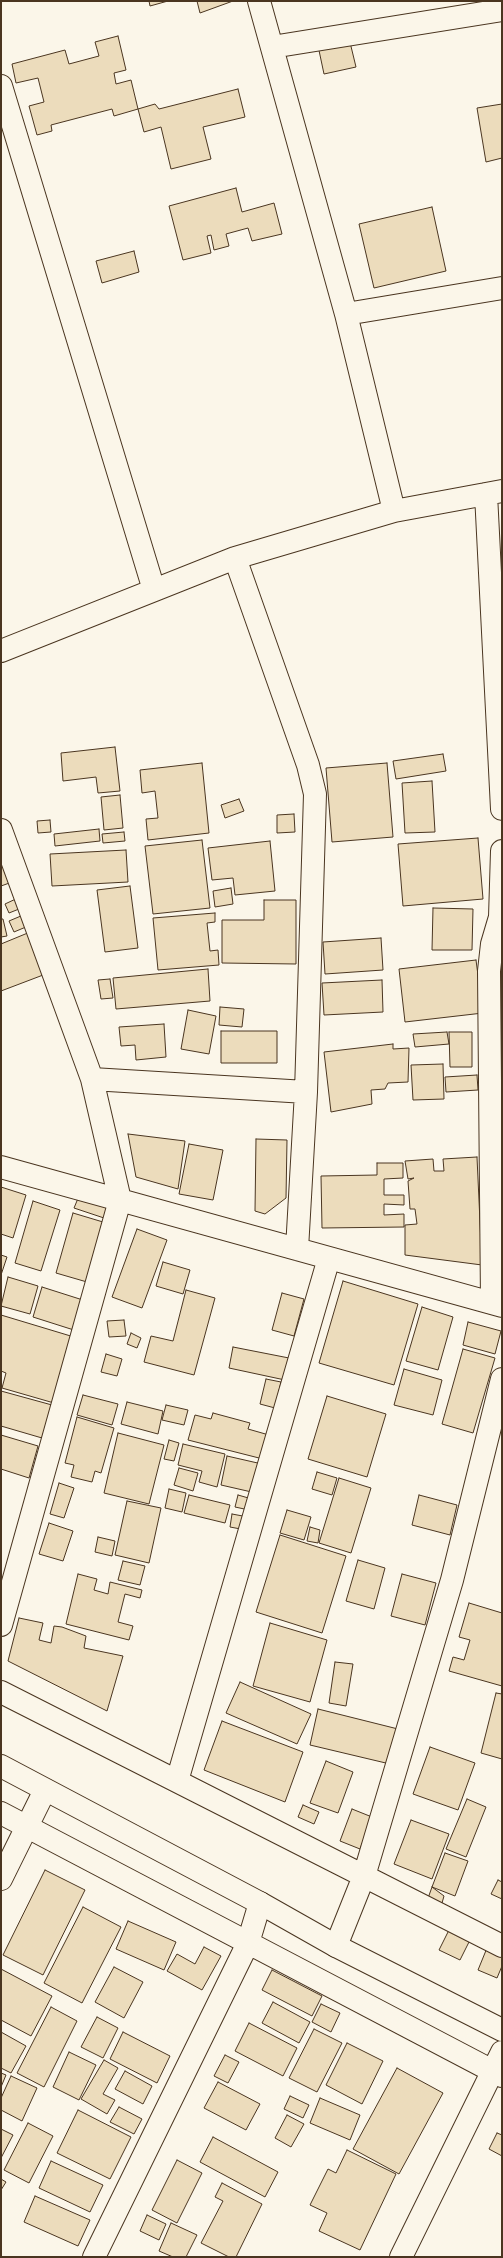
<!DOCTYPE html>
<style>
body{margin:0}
#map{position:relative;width:503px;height:2258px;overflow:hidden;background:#fbf6e9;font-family:"IBM Plex Serif",serif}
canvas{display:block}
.frame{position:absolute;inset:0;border:2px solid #4a3520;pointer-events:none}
</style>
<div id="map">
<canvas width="503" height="2258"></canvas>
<div class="frame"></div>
</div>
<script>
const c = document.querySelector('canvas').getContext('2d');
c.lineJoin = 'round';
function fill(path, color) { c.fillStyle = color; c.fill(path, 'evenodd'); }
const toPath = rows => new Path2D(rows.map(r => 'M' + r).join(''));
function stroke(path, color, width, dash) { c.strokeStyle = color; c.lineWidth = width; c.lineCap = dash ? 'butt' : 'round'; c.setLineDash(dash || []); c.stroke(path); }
const building = toPath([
 [149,1,168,1,150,6,149,1],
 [197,1,233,1,200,13,197,1],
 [348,34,356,67,324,74,317,41,348,34],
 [118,36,126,70,114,73,116,84,131,80,138,109,114,116,112,109,51,125,52,131,37,135,29,106,44,102,38,78,16,83,12,64,65,50,69,64,99,56,95,42,118,36],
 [238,89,245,117,203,127,211,159,171,169,161,127,144,132,138,109,155,104,159,109,238,89],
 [502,104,502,158,486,162,477,108,502,104],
 [236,188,242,212,274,203,282,234,252,241,248,228,226,234,229,246,214,250,211,235,207,236,211,253,183,260,169,206,236,188],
 [432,207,446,271,374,288,359,224,432,207],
 [134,251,139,272,102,283,96,261,134,251],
 [115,747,120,791,98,793,96,777,63,781,61,753,115,747],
 [443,754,446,771,396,779,393,761,443,754],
 [202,763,209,833,148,840,146,819,158,818,155,791,142,793,140,770,202,763],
 [387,763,393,837,332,842,326,768,387,763],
 [432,781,435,832,405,833,402,783,432,781],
 [120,795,123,828,104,830,101,797,120,795],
 [239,799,244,811,225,818,221,805,239,799],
 [294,814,295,832,277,833,277,815,294,814],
 [50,820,51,832,38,833,37,821,50,820],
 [99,829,100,841,55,846,54,834,99,829],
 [124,832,125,841,103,843,102,834,124,832],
 [478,838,483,899,403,906,398,844,478,838],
 [202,840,210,908,153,914,145,846,202,840],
 [270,841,275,891,235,895,233,878,212,880,208,848,270,841],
 [1,843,15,881,1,886,1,843],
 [126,850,128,882,52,886,50,854,126,850],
 [130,886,138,948,105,952,97,890,130,886],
 [231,888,233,904,215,907,213,891,231,888],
 [20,897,24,907,9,913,5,904,20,897],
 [264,900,296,900,296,964,222,963,222,920,264,920,264,900],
 [433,908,473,909,472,950,432,950,433,908],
 [28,913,33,924,14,932,9,921,28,913],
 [215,913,215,922,207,923,210,951,218,950,219,965,158,970,153,918,215,913],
 [1,919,3,919,7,936,1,937,1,919],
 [35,930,51,972,1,991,1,944,35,930],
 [381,938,383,970,325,974,323,942,381,938],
 [476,960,483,1013,405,1022,399,969,476,960],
 [208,969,210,1001,116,1009,113,978,208,969],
 [110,979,113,998,101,999,98,980,110,979],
 [382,980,383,1012,324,1015,322,983,382,980],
 [220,1007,244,1009,242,1027,219,1025,220,1007],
 [498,1009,502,1009,502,1054,500,1054,498,1009],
 [188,1010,216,1016,209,1054,181,1049,188,1010],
 [164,1024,166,1057,136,1060,135,1045,121,1046,119,1027,164,1024],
 [221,1031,277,1031,277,1063,221,1063,221,1031],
 [447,1032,449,1044,415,1047,413,1034,447,1032],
 [449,1032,472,1032,472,1067,450,1067,449,1032],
 [393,1044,393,1049,409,1048,408,1082,388,1083,385,1089,371,1090,372,1104,331,1112,324,1052,393,1044],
 [443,1064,444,1099,413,1100,411,1065,443,1064],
 [477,1075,478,1090,446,1092,445,1077,477,1075],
 [128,1134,185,1141,178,1189,136,1177,128,1134],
 [256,1139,287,1140,286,1198,265,1214,255,1211,256,1139],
 [189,1144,223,1150,213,1200,179,1194,189,1144],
 [477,1157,482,1265,405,1255,405,1225,417,1224,415,1209,410,1209,408,1181,414,1178,408,1179,405,1161,433,1159,434,1171,444,1171,443,1159,477,1157],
 [377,1163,403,1163,403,1178,384,1179,384,1195,404,1195,404,1205,384,1204,384,1215,404,1214,404,1227,322,1228,321,1176,377,1175,377,1163],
 [1,1187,26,1195,13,1238,1,1234,1,1187],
 [79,1196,108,1206,104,1218,74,1208,79,1196],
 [33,1201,60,1210,41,1271,15,1263,33,1201],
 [73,1213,103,1222,87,1282,56,1273,73,1213],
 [137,1229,167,1240,142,1308,112,1297,137,1229],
 [1,1255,7,1257,1,1275,1,1255],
 [163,1262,190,1270,183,1294,156,1286,163,1262],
 [8,1277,38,1286,30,1314,1,1306,8,1277],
 [343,1281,418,1304,394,1385,319,1363,343,1281],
 [42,1287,86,1301,77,1331,33,1317,42,1287],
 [186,1290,215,1298,194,1375,144,1362,151,1336,173,1341,186,1290],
 [282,1293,304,1299,294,1336,272,1330,282,1293],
 [422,1307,453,1317,438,1370,406,1361,422,1307],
 [1,1315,74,1337,54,1403,2,1388,6,1373,1,1371,1,1315],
 [124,1320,126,1336,109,1337,107,1321,124,1320],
 [468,1322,501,1331,495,1354,463,1345,468,1322],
 [131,1333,141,1338,137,1348,127,1344,131,1333],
 [233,1347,289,1358,285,1380,229,1368,233,1347],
 [463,1349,495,1358,473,1433,442,1424,463,1349],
 [106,1354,122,1359,117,1376,101,1372,106,1354],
 [404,1369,442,1380,433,1415,394,1405,404,1369],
 [266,1379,281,1382,275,1408,260,1404,266,1379],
 [1,1391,52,1405,42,1438,1,1426,1,1391],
 [83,1395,118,1404,112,1425,77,1415,83,1395],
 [327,1396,386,1414,367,1477,308,1459,327,1396],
 [127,1402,163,1411,158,1434,121,1424,127,1402],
 [166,1405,188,1410,184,1425,162,1420,166,1405],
 [213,1413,250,1423,248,1429,269,1435,263,1459,188,1440,195,1415,211,1419,213,1413],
 [77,1417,114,1428,101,1473,95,1471,92,1482,71,1477,74,1465,65,1463,77,1417],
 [118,1433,164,1445,149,1504,104,1493,118,1433],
 [1,1435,38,1446,29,1478,1,1469,1,1435],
 [169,1440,179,1443,174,1461,164,1459,169,1440],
 [183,1444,225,1454,217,1487,199,1482,202,1471,178,1465,183,1444],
 [227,1456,262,1464,256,1493,221,1485,227,1456],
 [179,1468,198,1473,193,1491,174,1485,179,1468],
 [317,1472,337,1478,332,1495,312,1489,317,1472],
 [339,1478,371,1488,351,1553,319,1543,339,1478],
 [59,1483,74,1488,64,1518,50,1514,59,1483],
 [169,1489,186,1493,182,1512,165,1508,169,1489],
 [189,1495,230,1505,225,1523,184,1513,189,1495],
 [238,1495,252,1499,249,1510,235,1507,238,1495],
 [419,1495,457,1505,450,1535,412,1525,419,1495],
 [127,1501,161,1508,149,1563,115,1555,127,1501],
 [287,1510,311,1517,304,1540,280,1533,287,1510],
 [232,1514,248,1517,246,1530,230,1527,232,1514],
 [49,1523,73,1531,63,1561,39,1554,49,1523],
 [310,1527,320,1530,318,1543,307,1541,310,1527],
 [280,1535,346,1556,322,1633,256,1612,280,1535],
 [98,1537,115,1541,112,1556,95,1552,98,1537],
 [358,1560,385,1568,374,1609,346,1601,358,1560],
 [123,1561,145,1566,140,1585,118,1580,123,1561],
 [78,1574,97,1579,94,1590,108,1594,110,1582,142,1590,140,1598,125,1594,118,1622,133,1626,129,1640,66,1624,78,1574],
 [402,1574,436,1583,425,1625,391,1616,402,1574],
 [469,1603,502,1613,502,1686,449,1671,453,1657,464,1660,470,1640,459,1637,469,1603],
 [19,1618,43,1623,39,1640,51,1643,54,1626,62,1627,86,1636,84,1648,123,1656,107,1711,8,1661,19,1618],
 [270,1623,327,1640,310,1702,253,1686,270,1623],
 [335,1662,353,1664,346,1706,329,1703,335,1662],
 [240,1682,311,1714,297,1744,226,1713,240,1682],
 [496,1693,502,1694,502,1759,481,1753,496,1693],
 [318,1709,398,1729,390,1764,310,1745,318,1709],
 [222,1721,303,1752,285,1802,204,1770,222,1721],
 [430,1747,475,1763,458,1810,413,1794,430,1747],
 [326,1761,353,1772,338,1813,310,1803,326,1761],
 [467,1799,486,1807,466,1857,446,1849,467,1799],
 [303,1805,319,1812,314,1824,298,1817,303,1805],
 [352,1809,372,1817,360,1849,340,1841,352,1809],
 [411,1820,449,1834,432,1879,394,1864,411,1820],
 [445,1853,468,1861,455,1896,432,1887,445,1853],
 [45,1870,85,1890,43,1975,3,1955,45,1870],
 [498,1880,502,1882,502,1899,491,1894,498,1880],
 [432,1887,444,1896,440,1910,427,1901,432,1887],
 [83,1907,121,1927,82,2003,44,1983,83,1907],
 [128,1921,176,1942,164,1970,116,1949,128,1921],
 [451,1926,472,1936,460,1960,439,1950,451,1926],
 [204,1947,221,1956,202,1990,167,1971,177,1954,195,1964,204,1947],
 [487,1948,502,1954,502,1966,497,1978,478,1970,487,1948],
 [114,1967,143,1982,124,2018,95,2002,114,1967],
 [1,1969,52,1996,31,2036,1,2020,1,1969],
 [272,1970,322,1996,312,2016,262,1990,272,1970],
 [273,2002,310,2022,299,2043,262,2023,273,2002],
 [321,2004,340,2013,331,2032,312,2022,321,2004],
 [51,2007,77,2021,44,2087,17,2073,51,2007],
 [97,2017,118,2028,103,2058,81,2047,97,2017],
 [249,2023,297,2048,283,2076,235,2051,249,2023],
 [314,2029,342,2043,317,2092,289,2078,314,2029],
 [1,2032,26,2046,11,2073,1,2068,1,2032],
 [123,2032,170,2056,157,2083,110,2059,123,2032],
 [347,2043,383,2061,362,2104,326,2085,347,2043],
 [69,2052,96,2065,79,2100,53,2087,69,2052],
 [225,2055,239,2062,228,2083,214,2076,225,2055],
 [104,2060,118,2068,103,2094,115,2100,107,2114,81,2099,104,2060],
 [397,2068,443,2093,399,2174,353,2149,397,2068],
 [125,2071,152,2086,143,2104,115,2089,125,2071],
 [1,2073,6,2075,1,2087,1,2073],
 [11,2076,37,2088,22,2121,1,2110,1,2098,11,2076],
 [218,2082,260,2104,246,2130,204,2108,218,2082],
 [290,2096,309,2105,303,2118,284,2109,290,2096],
 [320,2098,360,2115,350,2140,310,2123,320,2098],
 [119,2107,142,2119,134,2134,110,2122,119,2107],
 [78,2110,131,2137,110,2179,57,2153,78,2110],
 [287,2115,304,2124,291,2147,275,2138,287,2115],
 [28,2123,53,2136,29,2183,4,2170,28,2123],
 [1,2129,13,2135,1,2158,1,2129],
 [497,2133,502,2135,502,2156,489,2149,497,2133],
 [213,2137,278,2172,265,2197,200,2162,213,2137],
 [347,2150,396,2174,360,2250,319,2231,327,2213,310,2205,328,2169,336,2173,347,2150],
 [177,2160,202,2173,177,2223,152,2210,177,2160],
 [51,2161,103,2185,90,2212,39,2188,51,2161],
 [1,2179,6,2182,1,2190,1,2179],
 [222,2183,262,2204,236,2257,229,2257,201,2243,223,2201,215,2197,222,2183],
 [35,2196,90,2220,78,2246,24,2222,35,2196],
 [147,2215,166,2224,159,2240,140,2231,147,2215],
 [171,2223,197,2235,186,2257,173,2257,159,2251,171,2223]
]);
const minor = toPath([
 [259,1,346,314,394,511],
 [272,47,502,10],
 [1,86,154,590],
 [346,314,502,288],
 [486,494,502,809],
 [235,558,308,765,315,794,306,1092,297,1249],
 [1,651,235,558,394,511,502,491],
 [1,830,92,1079,120,1200,1,1625],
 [92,1079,306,1092],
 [1,1167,502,1306],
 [492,1303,489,971,492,944,500,917,502,851],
 [1,1692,502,1946],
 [177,1781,329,1258],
 [1,1813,502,2076],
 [1,1879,45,1790],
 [336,1946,364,1876,452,1580,502,1379],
 [94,2257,248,1943,260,1903],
 [401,2257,502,2052]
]);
const tertiary = toPath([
 [1,1766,260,1903,336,1946,502,2030]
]);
fill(building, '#ecdcbc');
stroke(building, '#4a3520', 1);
stroke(minor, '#4a3520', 24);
stroke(tertiary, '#4a3520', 24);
stroke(minor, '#fbf6e9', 22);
stroke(tertiary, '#fbf6e9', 22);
</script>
